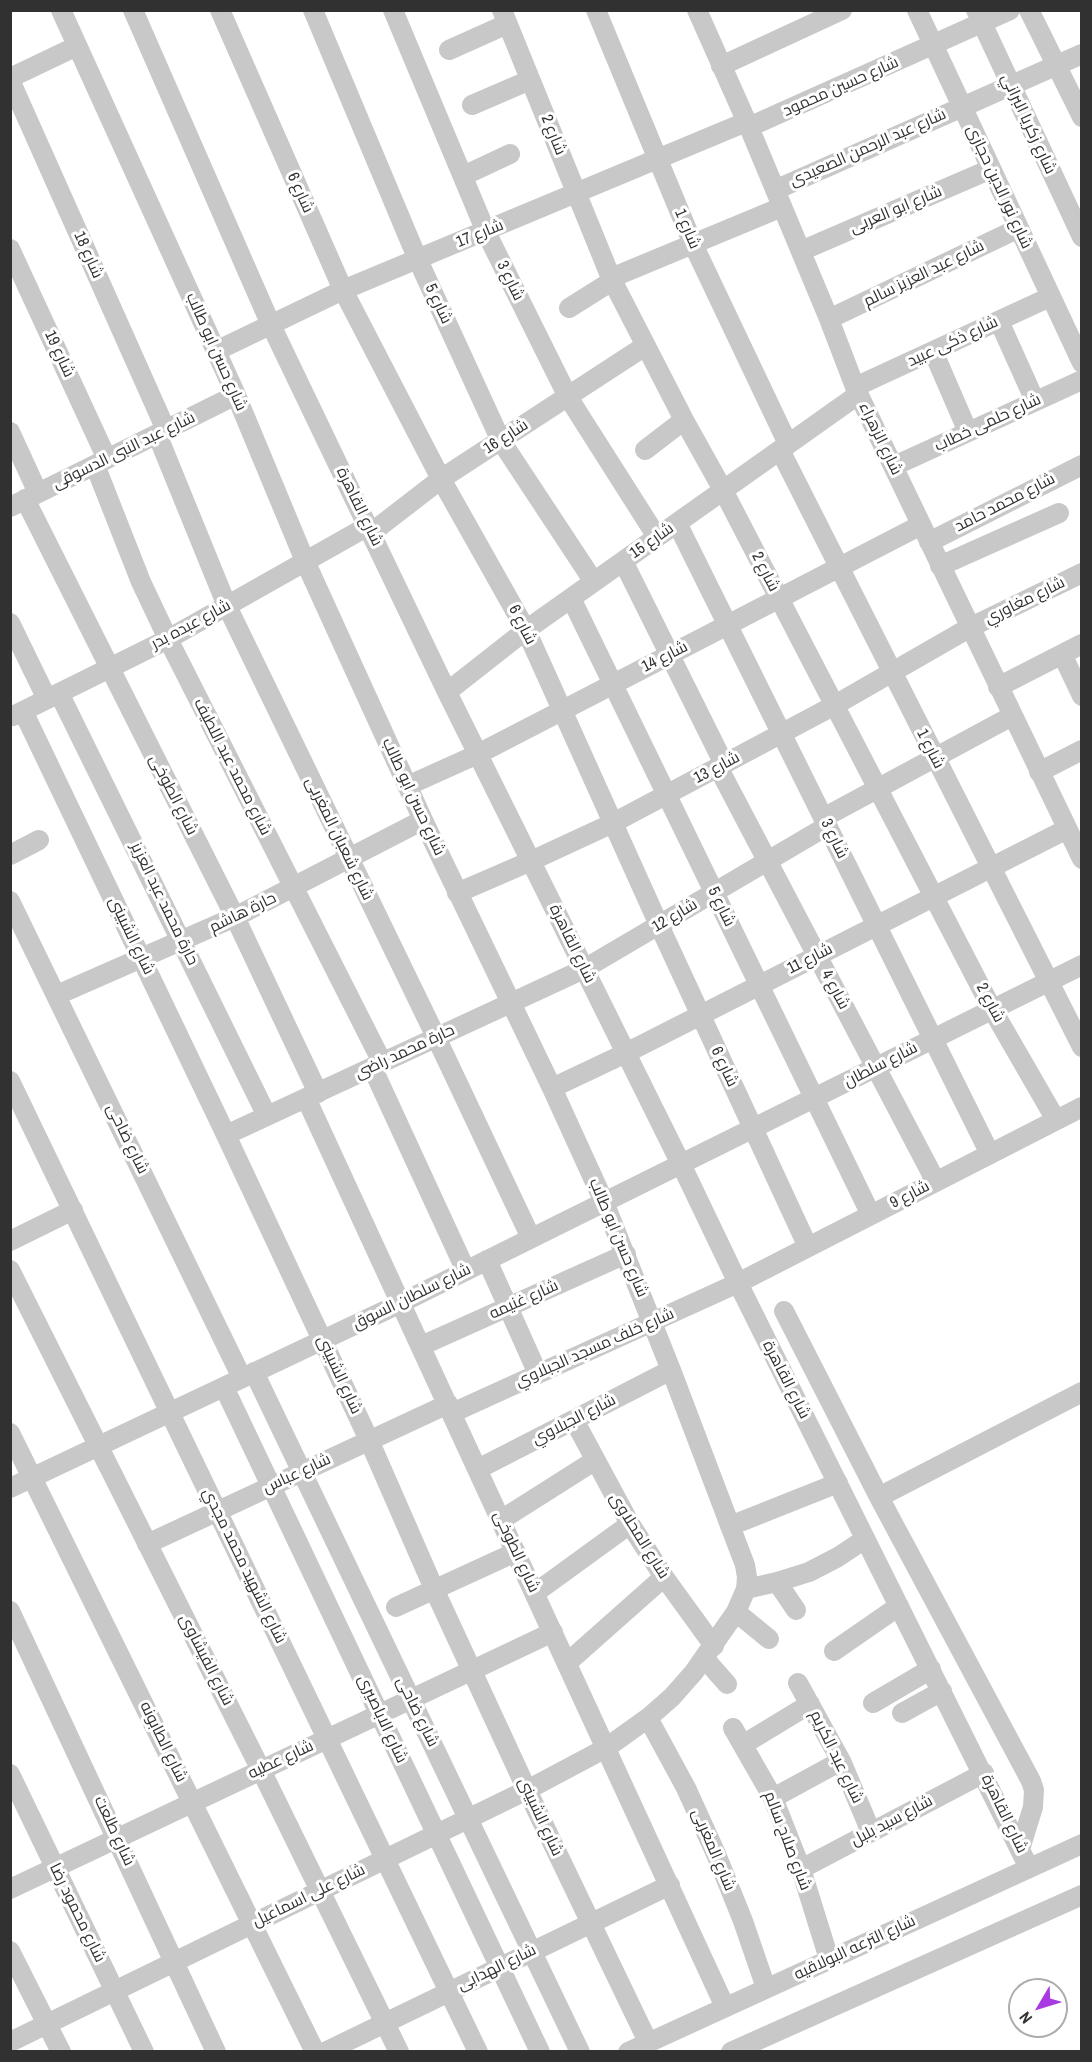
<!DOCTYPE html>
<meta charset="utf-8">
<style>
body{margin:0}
#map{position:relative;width:1092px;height:2062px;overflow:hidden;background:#fff;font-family:"Archivo Narrow",sans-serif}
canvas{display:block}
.frame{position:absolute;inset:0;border:12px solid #313131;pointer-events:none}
.north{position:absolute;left:1008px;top:1978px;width:60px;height:60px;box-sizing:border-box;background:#fff;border:2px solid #adadad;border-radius:50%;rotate:232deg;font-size:16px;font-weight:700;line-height:24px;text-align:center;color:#313131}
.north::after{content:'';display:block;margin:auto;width:21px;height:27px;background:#a93ae1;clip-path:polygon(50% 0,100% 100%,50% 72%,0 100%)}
</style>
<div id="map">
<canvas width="1092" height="2062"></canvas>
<div class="frame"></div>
<div class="north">N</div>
</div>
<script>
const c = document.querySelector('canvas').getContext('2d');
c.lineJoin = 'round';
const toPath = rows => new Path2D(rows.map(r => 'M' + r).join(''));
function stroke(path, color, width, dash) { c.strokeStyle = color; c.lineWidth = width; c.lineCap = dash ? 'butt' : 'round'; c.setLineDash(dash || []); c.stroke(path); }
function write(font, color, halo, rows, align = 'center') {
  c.font = font + ' "Archivo Narrow",Cairo,sans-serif'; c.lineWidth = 6; c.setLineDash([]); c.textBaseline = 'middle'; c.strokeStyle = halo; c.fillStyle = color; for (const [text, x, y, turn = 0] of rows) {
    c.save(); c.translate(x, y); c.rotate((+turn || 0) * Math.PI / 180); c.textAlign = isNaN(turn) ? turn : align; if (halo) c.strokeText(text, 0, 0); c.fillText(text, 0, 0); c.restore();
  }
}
const minor = toPath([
 [133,10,271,325,447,692,681,1164,738,1283,1029,1868],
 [220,10,343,290,441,479,526,630,659,925,808,1247],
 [313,10,418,260,501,441,594,582],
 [393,10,486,232,568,397,657,537],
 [502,10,611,278,684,420,723,490,992,1009,1056,1120],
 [596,10,693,244,788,444],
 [697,10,749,127,829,319,855,387,1082,859],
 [917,10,1082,363],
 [976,10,1082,237],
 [1029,10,1082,117],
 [449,50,507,24],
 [721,66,842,10],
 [10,78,77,46],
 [10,80,166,430],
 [472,105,530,80],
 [749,127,1010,10],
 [463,176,510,154],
 [775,190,1082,54],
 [10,249,107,459],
 [801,251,991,169],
 [611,278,782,207],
 [569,308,612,281],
 [829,319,1019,228],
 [999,321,1035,401],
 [216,351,343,290,746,122],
 [933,351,968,432],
 [855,387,1050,297],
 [10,432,38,493],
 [157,434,227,606,436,1037,531,1238],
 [645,450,684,420],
 [780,450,1082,1047],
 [95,465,141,582,168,639,382,1062],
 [894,466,1082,380],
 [25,499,235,917,318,1093],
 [10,507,236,395],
 [677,523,990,1154],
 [371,533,441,479,645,346],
 [929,542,1082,465],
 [623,561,724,764],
 [940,566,1059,513],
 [571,598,871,1215],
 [10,623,47,699],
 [1062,654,1082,696],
 [998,687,1082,644],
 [447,692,526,630,859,394],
 [59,693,267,1116],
 [23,711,226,1135,369,1440,435,1591,527,1790,648,2042],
 [13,716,168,639,368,526],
 [718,767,936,1182],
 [1039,772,1082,750],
 [407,786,478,754,921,525],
 [823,818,1012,716],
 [10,855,39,840],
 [457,893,531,861,613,823,835,705,969,628,1082,573],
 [10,901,242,1378],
 [57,995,235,917,423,820],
 [372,1067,466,1271],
 [10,1081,478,2052],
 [552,1088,626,1053,1067,829],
 [306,1098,725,2007],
 [226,1135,584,969,827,826],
 [10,1241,73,1210],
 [487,1260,538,1374],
 [10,1270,261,1770,399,2052],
 [784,1311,879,1497,1031,1781,1034,1790,1033,1807,1020,1849],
 [421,1346,626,1254],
 [254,1372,580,2052],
 [224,1387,540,2052],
 [452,1413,738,1283,1082,1107],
 [574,1420,630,1524,664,1577,714,1646],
 [10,1433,315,2052],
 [478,1469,671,1370],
 [10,1488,401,1303,1082,965],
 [879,1497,1082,1392],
 [501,1520,594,1461],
 [730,1526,838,1483],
 [147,1544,448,1404],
 [777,1582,796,1610],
 [746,1589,777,1582,809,1572,838,1557,865,1539],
 [535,1593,630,1524],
 [396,1607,516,1552],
 [10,1611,216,2052],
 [736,1612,769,1639],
 [834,1651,899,1606],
 [705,1659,727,1684],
 [567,1663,664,1577],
 [798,1683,841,1761,871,1832],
 [873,1703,931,1669],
 [902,1713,942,1691],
 [648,1718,686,1788,716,1854,743,1921,766,1988],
 [733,1728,773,1798,801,1869,829,1959],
 [744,1744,810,1704],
 [10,1774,144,2052],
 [773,1798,841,1761],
 [801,1869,984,1773],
 [10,1889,553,1632],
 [10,1951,61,2052],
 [10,2042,527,1790,606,1748,648,1718,672,1697,694,1672,736,1612,746,1589,747,1577,745,1565,671,1370,604,1202,552,1088,423,820,305,561,236,395,61,10],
 [325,2052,670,1885],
 [628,2052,1082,1844],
 [731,2052,1082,1895]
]);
const streetNames = [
 ["شارع حسين محمود",841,87,-24],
 ["شارع زكريا البراني",1028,124,65],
 ["شارع 2",553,135,68],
 ["شارع عبد الرحمن الصعيدى",868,148,-24],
 ["شارع نور الدين حجازى",999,187,65],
 ["شارع 6",300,193,66],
 ["شارع ابو العربى",896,210,-23],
 ["شارع 1",687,229,67],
 ["شارع 17",480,234,-22],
 ["شارع 18",88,255,66],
 ["شارع عبد العزيز سالم",924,274,-26],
 ["شارع 3",510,281,64],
 ["شارع 5",438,304,65],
 ["شارع ذكى عبيد",953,342,-25],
 ["شارع حسن ابو طالب",216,352,66],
 ["شارع 19",59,354,65],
 ["شارع حلمى خطاب",988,423,-25],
 ["شارع 16",506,437,-33],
 ["شارع الزهراء",880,439,64],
 ["شارع عبد النبى الدسوقى",124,451,-26],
 ["شارع محمد حامد",1005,503,-27],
 ["شارع القاهرة",359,507,64],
 ["شارع 15",652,541,-35],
 ["شارع 2",765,572,63],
 ["شارع مغاوري",1025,601,-26],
 ["شارع عبده بدر",191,625,-28],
 ["شارع 6",522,625,63],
 ["شارع 14",665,657,-27],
 ["شارع 1",930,749,63],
 ["شارع محمد عبد اللطيف",232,767,63],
 ["شارع 13",717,768,-28],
 ["شارع الطوخى",173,795,63],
 ["شارع حسن ابو طالب",413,797,65],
 ["شارع شعبان المغربى",339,839,64],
 ["شارع 3",834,839,64],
 ["حارة محمد عبد العزيز",164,904,64],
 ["شارع 5",721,907,64],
 ["حارة هاشم",243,913,-26],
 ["شارع 12",675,916,-31],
 ["شارع الشبينى",131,936,64],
 ["شارع القاهرة",572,944,64],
 ["شارع 11",810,959,-27],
 ["شارع 4",835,990,62],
 ["شارع 2",990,1003,62],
 ["حارة محمد راضى",405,1052,-25],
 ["شارع سلطان",881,1065,-27],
 ["شارع 6",724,1067,65],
 ["شارع ضاحى",127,1139,64],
 ["شارع 9",910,1195,-27],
 ["شارع حسن ابو طالب",618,1238,67],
 ["شارع سلطان السوق",412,1297,-26],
 ["شارع غنيمه",524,1300,-24],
 ["شارع خلف مسجد الجبلاوي",595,1348,-24],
 ["شارع الشبينى",339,1375,65],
 ["شارع القاهرة",786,1380,63],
 ["شارع الجبلاوي",574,1420,-27],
 ["شارع عباس",297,1474,-25],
 ["شارع المحلاوى",639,1536,58],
 ["شارع الطوخى",516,1552,65],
 ["شارع الشهيد محمد مجدي",244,1566,64],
 ["شارع الفيشاوى",206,1660,63],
 ["شارع ضاحى",417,1712,64],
 ["شارع الاباصيرى",382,1719,65],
 ["شارع الطابونه",163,1742,64],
 ["شارع عبد الكريم",836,1757,64],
 ["شارع عطيه",281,1760,-25],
 ["شارع القاهرة",1004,1814,64],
 ["شارع الشبينى",540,1817,65],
 ["شارع سيد بلبل",892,1821,-28],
 ["شارع طلعت",114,1831,65],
 ["شارع صلاح سالم",787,1841,69],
 ["شارع المغربى",713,1850,67],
 ["شارع على اسماعيل",309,1896,-26],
 ["شارع محمود رضا",77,1913,64],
 ["شارع الترعه البولاقيه",855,1948,-25],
 ["شارع الهدابى",497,1968,-26]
];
stroke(minor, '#c8c8c8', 20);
write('16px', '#313131', '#fff', streetNames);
</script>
